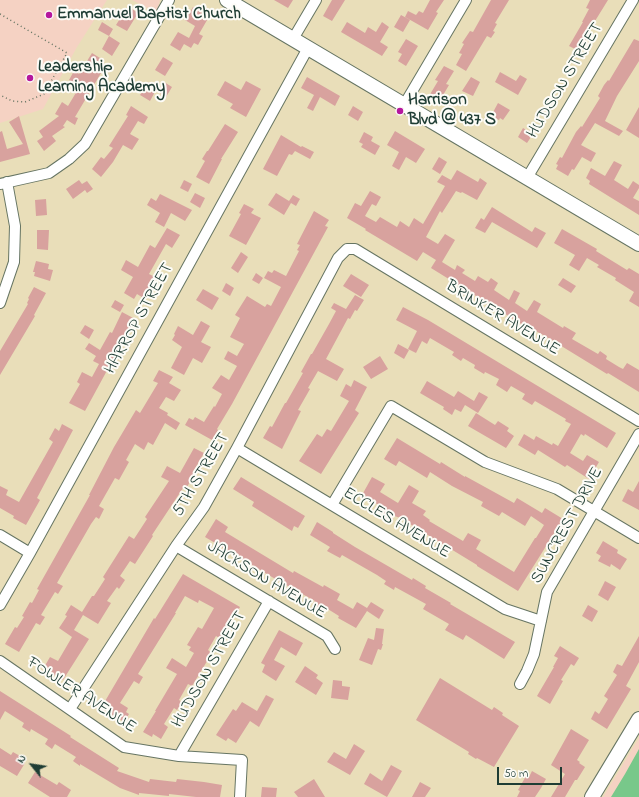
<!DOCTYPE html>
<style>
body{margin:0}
#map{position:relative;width:639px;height:797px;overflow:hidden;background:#e9deb9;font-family:"Indie Flower",sans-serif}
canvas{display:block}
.north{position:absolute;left:12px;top:745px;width:40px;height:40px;-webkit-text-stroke:3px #fdfcf7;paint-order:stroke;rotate:300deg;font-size:11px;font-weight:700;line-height:16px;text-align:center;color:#1f3d34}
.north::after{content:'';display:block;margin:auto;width:14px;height:18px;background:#1f3d34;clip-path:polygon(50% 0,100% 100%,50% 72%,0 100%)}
.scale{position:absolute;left:497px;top:767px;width:65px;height:18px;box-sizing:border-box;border:2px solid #1f3d34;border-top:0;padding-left:5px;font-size:12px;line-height:14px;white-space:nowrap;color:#1f3d34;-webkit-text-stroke:3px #fdfcf7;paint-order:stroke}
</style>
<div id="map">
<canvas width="639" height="797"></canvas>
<div class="north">N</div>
<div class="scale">50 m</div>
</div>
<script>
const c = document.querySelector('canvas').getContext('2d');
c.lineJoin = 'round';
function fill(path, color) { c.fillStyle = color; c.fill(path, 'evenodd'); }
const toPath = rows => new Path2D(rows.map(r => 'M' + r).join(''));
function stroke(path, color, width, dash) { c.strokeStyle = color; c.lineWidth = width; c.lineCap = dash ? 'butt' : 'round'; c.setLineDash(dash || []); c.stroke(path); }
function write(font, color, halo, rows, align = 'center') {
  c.font = font + ' "Indie Flower",sans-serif'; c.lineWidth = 4; c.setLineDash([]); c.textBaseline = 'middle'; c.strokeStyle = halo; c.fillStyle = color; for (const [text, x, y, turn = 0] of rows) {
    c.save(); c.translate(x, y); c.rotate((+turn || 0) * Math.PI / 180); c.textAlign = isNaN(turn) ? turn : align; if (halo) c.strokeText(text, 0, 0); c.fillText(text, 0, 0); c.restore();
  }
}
const built = toPath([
 [0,0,107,0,77,47,43,109,0,123],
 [132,0,160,0,157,13],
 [639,738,639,797,603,797]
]);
const green = toPath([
 [639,749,639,797,611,797,625,774]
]);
const building = toPath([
 [274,0,293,0,288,8],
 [332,0,345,0,332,21,323,16],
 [430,0,444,0,436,12,438,13,428,30,405,17,408,11,416,15,419,11,423,13],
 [491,0,509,0,495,23,497,24,493,31,495,32,491,38,487,36,466,71,456,65,462,54,459,53,464,44,462,43,470,31,473,32],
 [590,0,608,0,587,34,589,35,581,48,579,46,577,50,569,46,583,22,582,22,589,9,586,8],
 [128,6,138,13,127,31,116,25],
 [193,7,202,13,203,11,210,15,199,34,203,36,198,45,194,43,191,48,184,44,180,51,170,45,178,32,189,38,195,26,185,20],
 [401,15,410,20,403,32,394,27],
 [102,22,113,29,109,36,98,30],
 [347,22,365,33,368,27,376,32,382,22,389,27,380,42,388,47,382,56,341,32],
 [109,36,120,43,112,56,102,49],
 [406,39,418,46,406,66,398,61,402,54,398,52],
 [634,39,639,41,639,61,617,96,605,121,623,131,619,136,595,123,581,145,596,153,591,162,582,157,574,170,572,169,568,176,556,169,558,165,556,164,560,157,562,158,576,132,581,126,582,127,600,98,598,96,604,85,608,80,609,81],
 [92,53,100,58,97,64,104,68,75,117,78,118,75,125,67,120,63,126,65,127,52,136,56,141,44,151,37,141,43,137,39,131,59,116,55,114,62,102,68,106,80,86,69,80,74,71,79,74],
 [163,57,173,63,165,76,155,70],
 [444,66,454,71,446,84,449,85,439,102,429,96,438,81,435,80],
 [500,72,516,81,520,75,527,79,518,95,495,82],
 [307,77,340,96,335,106,320,97,313,111,307,108,314,95,301,88],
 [471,77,480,82,473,96,462,91],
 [225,81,241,90,246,81,261,89,246,117,230,108,233,104,217,95],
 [148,82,157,88,150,101,140,95],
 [164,82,172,87,166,97,158,92],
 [498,103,510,110,503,120,500,118,499,120,491,116],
 [131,106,148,117,144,124,138,121,130,134,139,139,132,150,123,145,113,162,101,177,92,169,101,157,104,159,113,148,109,146,128,116,126,115],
 [353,106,363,112,358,121,348,115],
 [639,107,639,138,626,130],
 [19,116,30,154,0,162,0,132,2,131,7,149,23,144,9,122],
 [225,124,238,132,221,159,222,159,209,184,196,177,205,161,202,159,207,151,208,151],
 [523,128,533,134,527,143,518,137],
 [395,131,425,149,416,163,406,157,399,170,392,166,399,152,387,145],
 [364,132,373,137,371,141,380,146,375,155,361,147,363,144,359,142],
 [281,135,301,147,302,146,314,152,310,159,295,151,292,155,289,154,277,176,263,169],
 [439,157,447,162,440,174,432,169],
 [614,161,622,165,614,180,628,189,633,181,639,185,639,188,633,198,639,201,639,215,589,184,590,181,586,178,591,168,605,176],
 [457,170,478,182,480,178,487,183,477,200,462,192,461,193,456,191,442,213,440,211,426,237,438,244,445,234,455,240,442,262,455,270,457,265,465,270,462,273,475,281,478,276,488,282,491,278,498,283,494,290,509,300,514,290,520,293,515,303,527,311,534,300,541,304,537,312,563,328,564,326,576,333,572,339,598,354,600,351,607,356,606,359,619,367,623,369,627,363,639,370,639,392,608,373,607,374,545,336,523,324,523,325,431,268,436,260,423,252,417,261,365,230,366,229,347,218,355,203,361,206,370,191,381,197,376,206,372,204,365,216,376,222,380,217,397,227,400,221,409,227,414,218,423,224,445,186,437,182,442,175,451,180],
 [79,180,82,184,87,181,93,189,87,193,85,190,73,199,66,189],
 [184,180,192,184,188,192,180,188],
 [195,193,205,198,200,208,190,202],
 [276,193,289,201,293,195,300,199,296,206,291,203,284,215,268,205],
 [160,194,192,210,185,221,171,213,164,227,155,222,160,213,147,205,151,198,156,201],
 [46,199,47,215,36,216,35,200],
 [244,204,254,209,251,213,261,218,246,245,229,236,241,214,239,213],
 [492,207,532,232,535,227,546,233,537,248,492,222,485,233,475,228,481,218,484,220],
 [314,211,329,220,325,226,328,227,232,404,217,429,218,430,212,440,185,425,189,418,193,420,195,417,204,422,214,406,215,407,222,394,212,388,221,375,229,380,237,366,224,359,228,351,237,356,244,344,230,337,240,318,235,315,247,296,265,307,267,304,271,306,281,287,264,278,268,271,272,273,274,270,286,276,299,251,297,250,300,245,297,244],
 [167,228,180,235,172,248,166,244,149,274,157,278,145,299,137,294,134,299,124,293,133,277,121,270,126,260,138,267,150,245,155,248],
 [562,229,597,249,596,251,627,270,629,268,639,274,639,307,629,301,634,292,615,280,616,278,597,267,599,265,587,258,579,271,569,265,575,255,554,243],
 [37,230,49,230,48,250,37,249],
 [241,252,248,257,238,273,231,268],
 [36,261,49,264,48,269,53,270,50,281,34,276,35,272,33,272],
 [256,273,263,278,259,284,252,280],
 [351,274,369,285,361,297,343,286],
 [563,278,576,286,571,293,558,285],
 [226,283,234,288,230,296,222,291],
 [34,287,46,293,34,315,35,316,0,375,0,351,28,304,27,303,29,299,28,298],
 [203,289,219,298,212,310,196,300],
 [355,295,364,300,357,311,355,310,350,319,348,318,326,359,344,369,337,381,318,371,308,388,310,389,298,410,301,411,282,449,263,438,270,426,272,427,285,403,286,403,303,373,301,372,311,354,312,354,329,324,336,311,331,308,334,303,346,309],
 [115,300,124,305,120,312,111,307],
 [403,307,428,320,616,433,607,448,585,434,584,436,581,434,570,453,583,461,587,455,599,462,589,479,567,465,565,467,538,450,535,455,518,445,524,434,534,440,536,436,552,445,553,443,558,446,571,424,565,421,566,419,535,401,532,405,522,399,525,394,511,386,507,392,496,385,499,379,485,372,484,374,474,368,475,365,463,358,461,361,452,355,454,352,430,338,427,344,422,341,416,353,408,349,417,331,396,320],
 [122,312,135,319,85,411,69,403,80,384,77,382,82,372,92,377,99,364,93,361,96,356,85,349,89,343,100,350,110,332,112,333],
 [201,321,210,326,201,342,211,347,202,363,193,358,184,375,171,368,182,347,172,340,175,335,174,334,178,326,193,335],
 [85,325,94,330,89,339,80,333],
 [398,344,409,350,404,359,394,353],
 [380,356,388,369,371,379,363,367],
 [159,370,173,377,169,383,181,390,174,401,166,397,159,408,168,413,167,415,180,423,176,430,165,423,153,445,148,442,144,450,135,444,126,460,129,462,119,480,115,478,99,506,104,509,99,519,96,517,91,524,57,583,63,586,58,594,55,592,41,615,45,617,40,625,36,623,19,652,5,644,15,627,17,628,24,617,22,616,30,602,32,603,39,590,37,589,90,495,89,495,114,447,136,410,140,413,158,383,153,381],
 [354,380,367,387,355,410,359,413,321,474,299,461,317,434,322,437,327,429,331,431,349,401,340,396,346,384,351,387],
 [427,381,454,397,458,391,474,401,479,392,488,397,478,413,465,405,461,412,455,409,452,415,443,409,444,407,420,393],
 [476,413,495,425,498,421,509,428,507,431,514,436,506,448,468,426],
 [62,424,73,430,37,498,40,500,26,525,13,518,14,516,0,508,0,486,8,490,6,495,19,502,53,442,49,439,55,428,59,431],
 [397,438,440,464,441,462,465,477,465,476,514,503,517,498,542,513,545,508,563,519,518,591,477,566,477,565,400,518,392,515,390,517,380,511,382,507,362,495,372,477,385,484,380,492,398,503,409,485,419,491,412,503,426,511,423,515,430,520,429,521,463,541,468,533,481,540,476,549,514,572,535,538,536,538,544,525,531,516,525,526,502,512,499,516,481,506,483,502,452,486,430,472,427,478,399,461,396,466,384,459],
 [194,448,204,453,193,472,195,473,187,487,185,485,152,535,153,536,135,564,130,561,120,576,125,580,119,589,117,587,107,601,111,603,98,624,83,615,74,630,89,639,63,680,43,669,50,657,58,661,72,637,59,628,67,616,65,615,71,605,82,612,92,596,94,596,105,579,103,577,129,536,134,539,147,519,145,517,169,481,161,477,167,466,180,473],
 [241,477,305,516,298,528,294,526,292,531,252,506,254,502,233,489],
 [639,481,639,510,622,501,628,489,633,492],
 [216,519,228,527,225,532,293,573,294,571,323,587,324,585,340,594,337,600,353,609,357,602,367,608,371,602,384,610,379,619,367,611,356,628,338,618,339,616,323,606,321,609,313,604,315,601,277,580,205,537],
 [317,522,333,532,333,533,355,547,412,580,413,578,426,586,425,588,451,603,450,604,515,642,504,659,466,635,463,640,445,630,449,624,423,609,426,604,395,587,394,590,384,584,386,581,377,575,342,555,340,558,327,551,330,547,310,535],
 [603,541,618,550,617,553,627,559,620,570,611,564,610,567,598,561,601,556,596,553],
 [183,574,240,607,221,639,216,636,208,650,212,653,192,686,188,684,179,700,182,702,177,710,174,708,164,724,168,727,161,739,153,734,152,737,143,732,156,711,155,711,177,674,166,668,172,658,186,667,194,653,189,650,191,647,187,645,198,627,202,629,214,608,199,600,198,603,185,596,175,613,176,613,138,674,143,677,139,684,134,681,120,703,128,708,126,712,129,714,124,722,101,708,154,618,155,619],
 [605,581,616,587,608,601,598,595],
 [588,605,598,611,592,622,582,616],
 [376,628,384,629,382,644,383,644,381,650,378,649,372,665,359,660,368,638,374,640],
 [279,630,303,643,296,656,281,647,274,660,285,666,276,681,262,672,265,665,261,663],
 [639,636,639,662,626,686,631,689,607,729,591,719,595,711,599,714,608,699,604,696,617,675,613,672,617,664,622,666],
 [560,646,579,658,574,666,571,664,561,680,563,681,550,704,537,696,554,667,553,667,558,658,554,656],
 [305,666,318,675,316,678,323,683,316,695,295,682],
 [440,678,492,710,494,707,503,713,502,715,519,726,494,767,477,758,476,759,468,754,469,752,416,720],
 [333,680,342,681,342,686,350,687,348,700,331,698],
 [0,691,71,736,70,737,119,768,117,771,149,782,150,779,176,782,177,779,204,782,222,785,220,797,196,797,169,794,169,796,139,793,139,795,120,788,80,764,80,766,73,761,76,757,55,744,52,749,45,744,48,739,31,729,30,732,22,727,24,723,5,711,0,720],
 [266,695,274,699,259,727,250,721,236,743,228,738,226,741,216,735,233,709,236,711,242,702,257,711],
 [571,729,589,740,577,760,580,762,579,763,585,767,577,780,575,780,565,797,551,797,565,774,551,765],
 [354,744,365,751,350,775,327,762,334,752,346,759],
 [0,748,11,755,13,752,20,756,18,759,25,763,17,776,0,766],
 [391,765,402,771,387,797,364,784,370,773,382,781],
 [532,771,546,779,541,788,535,797,517,797,520,791,518,790,526,776,529,777],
 [35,772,57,785,59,782,71,790,67,797,50,797,28,783],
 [314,779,325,797,298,797,294,792],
 [420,782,431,788,425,797,412,797],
 [262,787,277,788,276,797,261,797]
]);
const path = toPath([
 [0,14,67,53,44,94,25,102,12,101,0,95]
]);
const street = toPath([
 [293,39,316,0],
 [404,105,466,0],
 [527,178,633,0],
 [0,184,49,173,69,159,85,144,169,0],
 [0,303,14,262,15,226,7,182],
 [237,448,505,609,541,621],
 [332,505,391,406,485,462,557,489,639,538],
 [0,535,30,553],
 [176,546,327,636,335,649],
 [0,605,30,553,308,48],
 [0,661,124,747,179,756,242,760,240,797],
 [520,684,527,671,534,654,547,592,639,434],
 [70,709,176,546,204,507,237,448,338,258,347,249,355,249,639,421],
 [179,756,269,601]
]);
const secondary = toPath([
 [227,0,639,244],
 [592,797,639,719]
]);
const markers = [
 [49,15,4,"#b5179e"],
 [30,78,4,"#b5179e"],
 [400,111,4,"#b5179e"]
];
const poiNames = [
 ["Emmanuel Baptist Church",57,15],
 ["Leadership",38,68],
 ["Learning Academy",38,88],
 ["Harrison",408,101],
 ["Blvd @ 437 S",408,121]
];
const streetNames = [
 ["HUDSON STREET",566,81,-59],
 ["HARROP STREET",140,319,-61],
 ["BRINKER AVENUE",502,319,31],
 ["5TH STREET",202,475,-59],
 ["ECCLES AVENUE",396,524,31],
 ["SUNCREST DRIVE",568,526,-61],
 ["JACKSON AVENUE",266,581,31],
 ["HUDSON STREET",210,670,-60],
 ["FOWLER AVENUE",81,696,33]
];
fill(built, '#f5d2c3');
fill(green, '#78c88a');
fill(building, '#d8a29e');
stroke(street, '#667563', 12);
stroke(secondary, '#667563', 16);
stroke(path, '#667563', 1.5, [1, 3]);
stroke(street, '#fff', 10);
stroke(secondary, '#fff', 14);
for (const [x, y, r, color] of markers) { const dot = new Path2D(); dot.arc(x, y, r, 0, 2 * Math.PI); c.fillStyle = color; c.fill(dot); stroke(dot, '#fdfcf7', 1.5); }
write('bold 17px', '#1f3d34', '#fdfcf7', poiNames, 'left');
write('17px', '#1f3d34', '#fdfcf7', streetNames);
</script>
